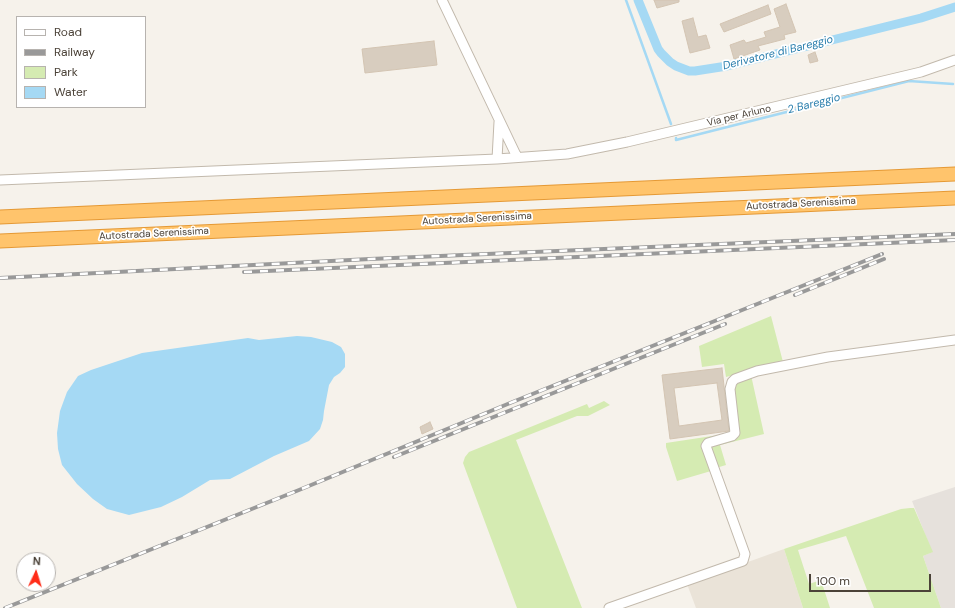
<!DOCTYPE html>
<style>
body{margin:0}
#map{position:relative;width:955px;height:608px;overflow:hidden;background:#f6f2eb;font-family:"DM Sans",sans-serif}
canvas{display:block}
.legend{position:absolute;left:16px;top:16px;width:130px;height:92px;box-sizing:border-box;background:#fff;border:1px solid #b7b3af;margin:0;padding:5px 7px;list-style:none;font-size:12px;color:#4b4238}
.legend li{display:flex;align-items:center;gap:8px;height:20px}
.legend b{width:20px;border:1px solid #b7b3af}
.north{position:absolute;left:16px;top:552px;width:40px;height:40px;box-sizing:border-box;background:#fff;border:1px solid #b7b3af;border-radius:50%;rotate:4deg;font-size:11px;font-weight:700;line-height:16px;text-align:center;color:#4b4238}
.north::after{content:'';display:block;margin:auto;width:14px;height:18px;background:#ff2c18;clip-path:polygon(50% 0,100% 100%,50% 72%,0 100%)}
.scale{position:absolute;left:809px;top:574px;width:122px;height:18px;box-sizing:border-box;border:2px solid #4b4238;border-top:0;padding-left:5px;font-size:12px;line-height:14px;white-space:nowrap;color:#4b4238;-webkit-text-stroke:3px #fff;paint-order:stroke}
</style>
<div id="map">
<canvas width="955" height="608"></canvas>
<ul class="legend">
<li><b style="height:5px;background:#fff"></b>Road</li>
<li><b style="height:5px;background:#999"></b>Railway</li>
<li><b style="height:11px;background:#d5ebb2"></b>Park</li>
<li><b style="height:11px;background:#a5d9f4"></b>Water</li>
</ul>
<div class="north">N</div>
<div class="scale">100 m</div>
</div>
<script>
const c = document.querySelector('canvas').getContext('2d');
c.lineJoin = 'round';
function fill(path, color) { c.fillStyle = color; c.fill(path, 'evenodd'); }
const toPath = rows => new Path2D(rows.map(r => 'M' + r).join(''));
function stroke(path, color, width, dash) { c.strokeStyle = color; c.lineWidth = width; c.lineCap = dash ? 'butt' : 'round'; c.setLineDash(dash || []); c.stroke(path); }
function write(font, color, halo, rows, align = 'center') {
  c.font = font + ' "DM Sans",sans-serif'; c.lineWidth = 3.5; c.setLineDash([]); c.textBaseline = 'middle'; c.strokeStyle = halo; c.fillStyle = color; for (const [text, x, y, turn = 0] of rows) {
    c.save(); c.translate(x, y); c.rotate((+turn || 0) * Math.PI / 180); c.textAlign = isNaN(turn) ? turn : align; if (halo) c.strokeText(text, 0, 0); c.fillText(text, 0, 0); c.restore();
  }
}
const residential = toPath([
 [784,549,803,608,696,608,687,584]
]);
const industrial = toPath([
 [955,487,955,608,941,608,923,556,932,552,912,501]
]);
const green = toPath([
 [771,316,783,362,726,377,724,364,702,367,699,346],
 [751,375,764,434,720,445,726,465,716,468,710,445,739,437,732,389,732,385],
 [604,401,610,405,588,416,577,416,516,440,582,608,517,608,463,463,465,457,469,452,587,404,589,408],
 [732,433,730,435,701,443,711,471,677,481,666,447,666,443],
 [910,508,914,508,933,552,923,556,941,608,874,608,846,536,798,550,809,584,821,580,830,608,803,608,784,549,901,509]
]);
const water = toPath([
 [297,336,311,337,332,342,341,347,345,354,345,367,340,373,334,377,329,385,324,411,323,420,320,429,309,441,274,456,230,479,210,480,182,497,161,507,129,515,107,509,93,499,77,484,62,465,58,449,57,433,60,411,67,392,78,376,91,370,142,353,248,338,259,340]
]);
const stream = toPath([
 [626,0,671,124],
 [676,138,676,140,909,81,953,84]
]);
const canal = toPath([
 [638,0,658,49,661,53,670,62,676,66,689,71,695,71,727,66,921,18,955,7]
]);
const building = toPath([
 [654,0,679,0,679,2,657,8,654,0],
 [786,4,796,32,784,35,785,39,758,46,760,50,734,59,730,45,744,40,746,43,766,37,764,32,780,27,774,9,786,4],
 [768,5,771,14,724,32,720,24,768,5],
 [693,18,698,37,706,35,710,48,690,53,682,21,693,18],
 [434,41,437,65,365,73,362,49,434,41],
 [815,52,818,61,810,63,808,55,815,52],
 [722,368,729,431,670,439,662,375,722,368],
 [717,383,722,420,679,426,674,388,717,383],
 [430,422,433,429,422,434,420,427,430,422]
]);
const minor = toPath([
 [442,0,517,157],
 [497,159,499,122],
 [0,180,497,159,567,154,627,142,921,72,955,60],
 [609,608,743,561,745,554,706,446,708,443,732,436,735,433,730,389,732,382,735,379,757,371,828,357,955,340]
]);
const highway = toPath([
 [0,217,955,174],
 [0,241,955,198]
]);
const rail = toPath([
 [244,272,955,240],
 [0,278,370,259,955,234],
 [795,295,884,259],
 [394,457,725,324],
 [5,608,299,490,515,401,882,254]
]);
const streetNames = [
 ["Via per Arluno",739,116,-13],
 ["Autostrada Serenissima",801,204,-3],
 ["Autostrada Serenissima",477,219,-3],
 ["Autostrada Serenissima",154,234,-3]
];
const waterNames = [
 ["Derivatore di Bareggio",778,53,-14],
 ["2 Bareggio",814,104,-14]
];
fill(residential, '#eae3d8');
fill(industrial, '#e6e1dc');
fill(green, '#d5ebb2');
fill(water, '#a5d9f4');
stroke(stream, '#a5d9f4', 2.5);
stroke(canal, '#a5d9f4', 9);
fill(building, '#d8cdbf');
stroke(building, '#d3c4b2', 1);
stroke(minor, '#c2b9ac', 11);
stroke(highway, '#e59935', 15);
stroke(minor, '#fff', 9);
stroke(highway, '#ffc46c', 13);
stroke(rail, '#999', 4);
stroke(rail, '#fff', 2.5, [8]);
write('10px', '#4b4238', '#fff', streetNames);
write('italic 11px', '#287dac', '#fff', waterNames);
</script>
